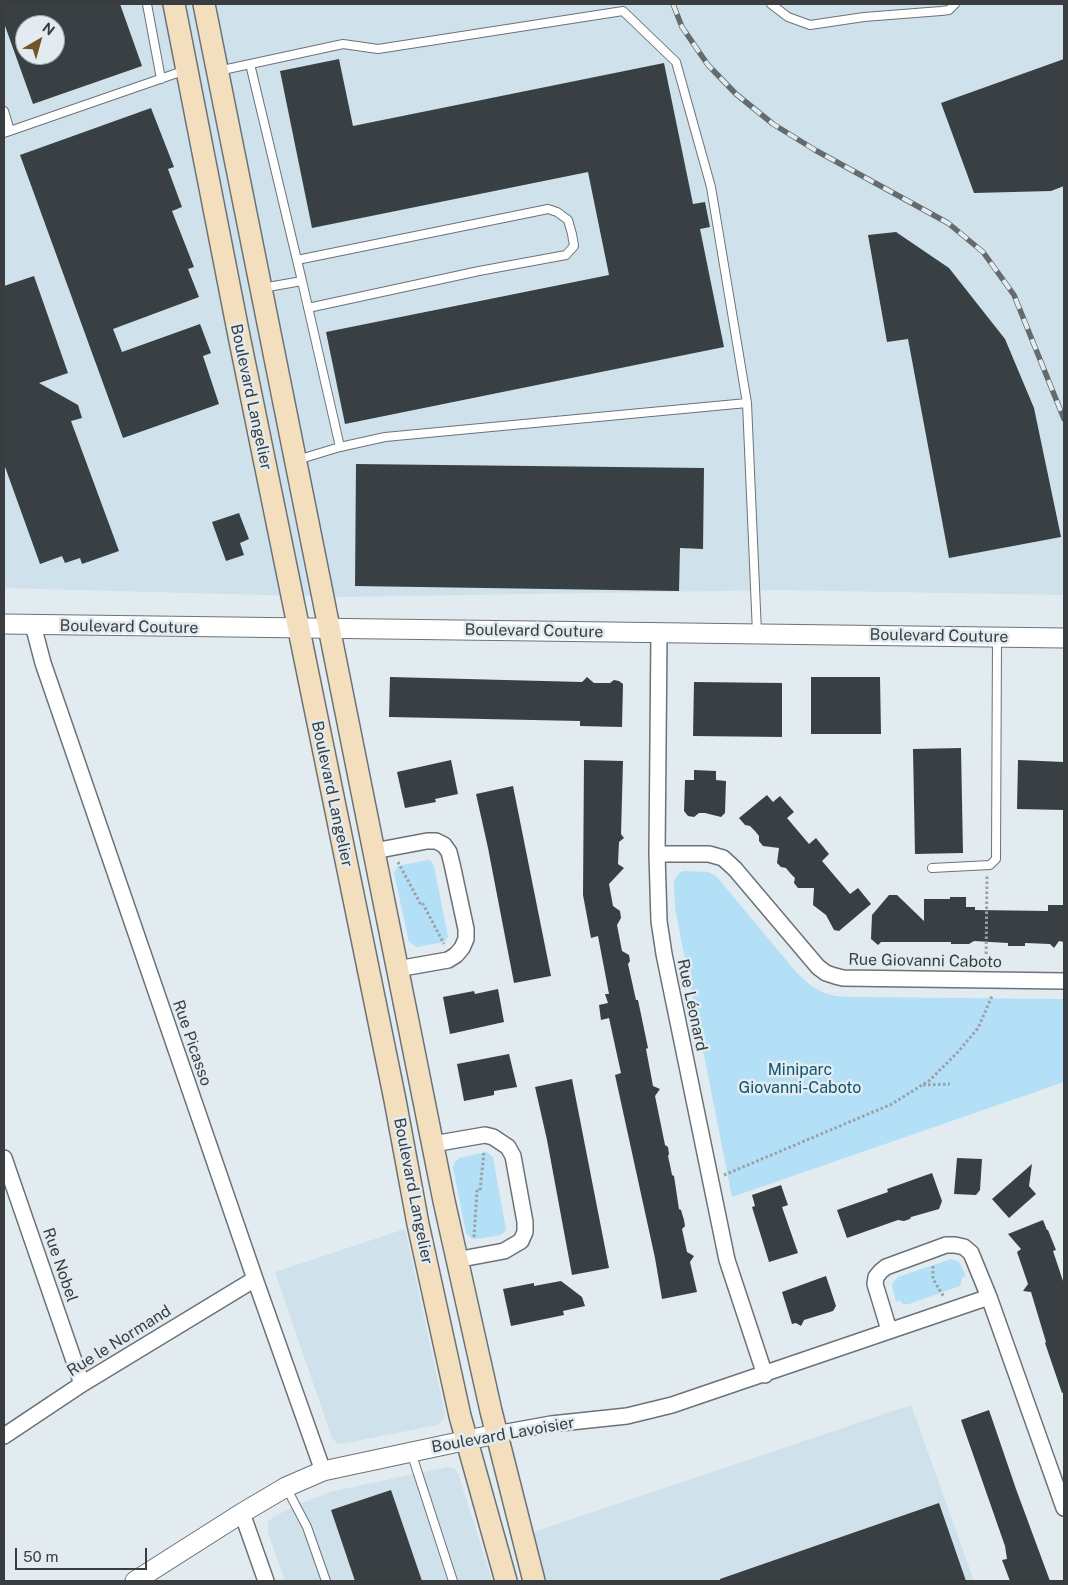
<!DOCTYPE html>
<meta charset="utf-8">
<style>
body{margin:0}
#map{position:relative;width:1068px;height:1585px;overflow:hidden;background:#e1ebf0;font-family:"Public Sans",sans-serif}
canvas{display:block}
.frame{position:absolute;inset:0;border:5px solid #393d3f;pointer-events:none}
.north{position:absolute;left:15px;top:15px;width:50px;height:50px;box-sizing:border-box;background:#e1ebf0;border:1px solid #9ea5a9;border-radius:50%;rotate:38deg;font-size:14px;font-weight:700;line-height:20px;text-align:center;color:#393d3f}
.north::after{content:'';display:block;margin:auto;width:18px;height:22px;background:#74552a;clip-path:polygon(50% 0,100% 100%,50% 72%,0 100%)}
.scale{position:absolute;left:15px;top:1548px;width:132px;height:22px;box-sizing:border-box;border:2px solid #393d3f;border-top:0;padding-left:6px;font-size:15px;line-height:18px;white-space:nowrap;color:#393d3f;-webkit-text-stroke:4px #e1ebf0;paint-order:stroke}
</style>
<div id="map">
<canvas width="1068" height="1585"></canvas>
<div class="frame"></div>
<div class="north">N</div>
<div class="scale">50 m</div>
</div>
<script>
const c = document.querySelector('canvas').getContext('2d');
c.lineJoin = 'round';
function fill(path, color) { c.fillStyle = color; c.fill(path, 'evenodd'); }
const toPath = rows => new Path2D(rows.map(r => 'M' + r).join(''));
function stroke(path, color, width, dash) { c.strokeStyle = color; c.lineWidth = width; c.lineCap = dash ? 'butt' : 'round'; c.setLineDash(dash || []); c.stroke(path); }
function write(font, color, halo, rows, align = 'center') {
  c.font = font + ' "Public Sans",sans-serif'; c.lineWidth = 5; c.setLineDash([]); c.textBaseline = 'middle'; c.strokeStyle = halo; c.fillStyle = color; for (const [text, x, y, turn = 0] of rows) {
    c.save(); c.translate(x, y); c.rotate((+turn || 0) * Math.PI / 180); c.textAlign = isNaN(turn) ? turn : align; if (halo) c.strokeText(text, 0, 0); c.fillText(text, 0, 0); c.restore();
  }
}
const built = toPath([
 [4,4,1064,4,1064,595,780,590,341,597,4,588],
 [25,25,55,25,55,55,25,55],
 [405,1229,445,1414,444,1419,437,1425,341,1444,337,1443,332,1438,275,1272],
 [911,1405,974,1581,545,1581,534,1532],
 [447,1467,455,1469,458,1473,492,1581,285,1581,268,1533,268,1522,273,1517,302,1503,330,1492]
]);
const green = toPath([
 [427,860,430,860,434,866,448,937,444,942,417,947,409,942,394,873,398,866],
 [683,871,708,872,716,876,797,973,810,985,822,992,835,996,855,997,1064,999,1064,1082,732,1197,675,908,674,882,678,874],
 [487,1152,493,1157,506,1230,501,1235,476,1239,472,1239,466,1233,453,1168,454,1163,459,1158],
 [951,1259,959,1262,966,1276,962,1278,960,1286,909,1304,903,1304,899,1300,896,1302,892,1286,893,1282,898,1277]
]);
const building = toPath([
 [4,4,120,4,142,66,33,104,4,23],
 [25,25,55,25,55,55,25,55],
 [339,59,353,126,664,63,693,204,705,202,710,227,700,229,724,347,345,424,326,332,609,275,588,172,312,228,280,71],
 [1064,59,1064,186,1051,191,974,193,941,103],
 [151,108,174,167,168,169,182,207,172,211,194,267,188,269,199,297,113,329,122,352,200,324,211,353,203,356,219,404,123,438,20,155],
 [896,232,949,268,1005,339,1034,408,1061,537,949,558,908,339,887,342,868,235],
 [34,276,68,373,39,383,78,405,82,418,71,421,119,551,82,564,80,558,65,563,62,556,40,564,4,464,4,286],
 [356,464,704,468,703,549,680,548,679,591,355,586],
 [239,513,249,539,240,543,244,555,226,561,212,522],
 [390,677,582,682,587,677,594,683,610,683,614,680,619,681,623,684,622,727,580,726,580,721,389,717],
 [811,677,880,677,881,734,811,734],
 [694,682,782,683,782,737,693,736],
 [961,748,963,853,915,854,913,749],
 [451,760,458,794,435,799,436,802,405,808,397,772],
 [584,760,623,761,621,834,624,838,619,842,618,864,624,868,609,884,613,906,620,911,621,918,617,925,622,951,629,955,630,961,628,964,636,1000,638,1000,648,1048,646,1049,653,1086,660,1089,655,1096,665,1145,668,1147,669,1154,668,1156,670,1165,672,1175,674,1176,679,1209,681,1210,684,1220,685,1226,682,1229,687,1252,694,1256,690,1262,697,1292,662,1299,655,1258,615,1075,621,1073,609,1018,601,1020,599,1005,608,1003,605,994,609,994,598,936,591,938,583,895],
 [1018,760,1064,762,1064,810,1017,809],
 [694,770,716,771,716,780,726,781,725,813,721,817,705,813,699,813,694,817,688,816,684,811,685,780,694,780],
 [513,786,551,976,514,983,488,848,476,794],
 [767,795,773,802,780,796,794,812,787,818,809,844,816,838,829,854,822,861,850,894,858,888,871,904,839,931,834,930,826,915,813,905,814,888,798,888,794,883,795,878,790,873,786,868,781,867,777,863,779,848,763,846,759,841,759,836,755,831,750,826,745,825,739,818],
 [889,895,897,895,924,921,924,899,950,899,950,897,966,897,966,907,975,907,975,910,1048,911,1048,905,1064,905,1064,942,1059,941,1054,948,1050,944,1025,943,1025,946,1008,946,1008,943,974,941,969,944,951,944,951,942,881,942,878,945,871,939,872,915],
 [498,989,504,1022,450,1034,443,997,474,991,475,994],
 [509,1054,517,1087,494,1091,494,1095,464,1101,457,1064],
 [572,1079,609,1268,572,1275,547,1140,535,1087],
 [957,1158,982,1159,980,1190,976,1195,954,1194],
 [1032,1164,1029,1186,1036,1194,1009,1218,992,1199],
 [932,1173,942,1201,939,1209,911,1217,910,1219,904,1221,898,1220,847,1238,837,1210,888,1192,887,1189],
 [781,1185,788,1205,782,1207,798,1253,769,1262,752,1207,755,1206,752,1195],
 [1043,1220,1047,1230,1048,1230,1056,1250,1053,1251,1064,1284,1064,1392,1062,1393,1045,1343,1046,1342,1031,1292,1023,1291,1028,1284,1017,1252,1021,1249,1008,1234],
 [826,1276,836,1306,833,1311,804,1320,801,1326,796,1323,792,1324,782,1292],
 [561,1281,582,1297,585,1306,563,1311,564,1315,511,1326,503,1289,534,1283,534,1286],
 [989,1410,1016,1489,1050,1581,1010,1581,1002,1560,1007,1559,1005,1546,961,1420],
 [391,1490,422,1581,355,1581,331,1510],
 [939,1503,966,1581,720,1581,720,1579]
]);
const path = toPath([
 [398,862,420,903,422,902,444,944],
 [986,964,987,876],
 [923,1085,950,1084],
 [724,1175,892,1104,930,1080,958,1052,978,1028,992,996],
 [474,1237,477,1191,480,1191,484,1151],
 [933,1266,933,1279,944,1297]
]);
const service = toPath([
 [147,4,161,79],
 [771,4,788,17,810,25,864,17,941,11,949,10,955,4],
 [250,64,302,281],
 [218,71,343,44,378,49,623,11,676,62,711,187,747,403,385,437,340,447],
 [4,111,10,131],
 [4,133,186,70],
 [297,260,548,209,557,212,568,220,572,234,574,246,566,255,479,271,308,308],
 [262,288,302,281,340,447,297,460],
 [747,403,757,633],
 [932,868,990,865,996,859,997,638],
 [411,1452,453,1581],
 [286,1487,307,1527,326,1581]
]);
const minor = toPath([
 [33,625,43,663,255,1279,323,1471],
 [659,633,657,854,659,921,664,954,727,1260,765,1375],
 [374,851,427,841,436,841,444,845,449,852,452,864,466,929,466,939,462,948,456,955,448,960,397,969],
 [657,854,709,854,723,858,735,869,818,967,826,973,835,976,843,978,1064,981],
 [433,1144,485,1135,493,1137,508,1147,513,1156,525,1222,525,1232,521,1241,504,1251,456,1260],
 [4,1158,82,1384],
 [889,1330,875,1284,876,1277,881,1271,886,1267,946,1245,955,1245,964,1247,971,1253,989,1297,1064,1508],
 [496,1434,551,1424,627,1416,672,1405,989,1297],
 [4,1436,82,1384,255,1279],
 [242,1513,266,1581]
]);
const tertiary = toPath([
 [4,624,1064,638],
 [135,1581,242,1513,286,1487,323,1471,496,1434]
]);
const secondary = toPath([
 [174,4,240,341,395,1100,418,1224,460,1416,506,1581],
 [204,4,444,1201,491,1411,534,1581]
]);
const rail = toPath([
 [673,4,682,27,708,65,736,94,773,124,815,150,948,223,983,252,1014,295,1064,419]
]);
const streetNames = [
 ["Boulevard Langelier",251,397,78],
 ["Boulevard Couture",129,627,1],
 ["Boulevard Couture",534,631,1],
 ["Boulevard Couture",939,636,1],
 ["Boulevard Langelier",332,794,78],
 ["Rue Giovanni Caboto",925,961,1],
 ["Rue Léonard",692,1005,78],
 ["Rue Picasso",192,1043,71],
 ["Boulevard Langelier",413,1191,79],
 ["Rue Nobel",60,1265,71],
 ["Rue le Normand",119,1341,-32],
 ["Boulevard Lavoisier",503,1435,-10]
];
const parkNames = [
 ["Miniparc",800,1070],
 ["Giovanni-Caboto",800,1088]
];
fill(built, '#cfe1ea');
fill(green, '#b3dff7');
fill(building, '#384044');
stroke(service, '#6b7378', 10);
stroke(minor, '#6b7378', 18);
stroke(tertiary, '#6b7378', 21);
stroke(secondary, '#6b7378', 24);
stroke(path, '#9aa1a5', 3, [2.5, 2.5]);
stroke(service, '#fff', 8);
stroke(minor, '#fff', 15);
stroke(tertiary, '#fff', 19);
stroke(secondary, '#f3dfbe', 21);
stroke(rail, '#656b6d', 5.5);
stroke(rail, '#e1ebf0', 4, [11]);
write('16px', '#393d3f', '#e1ebf0', streetNames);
write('16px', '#0d5571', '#e1ebf0', parkNames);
</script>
